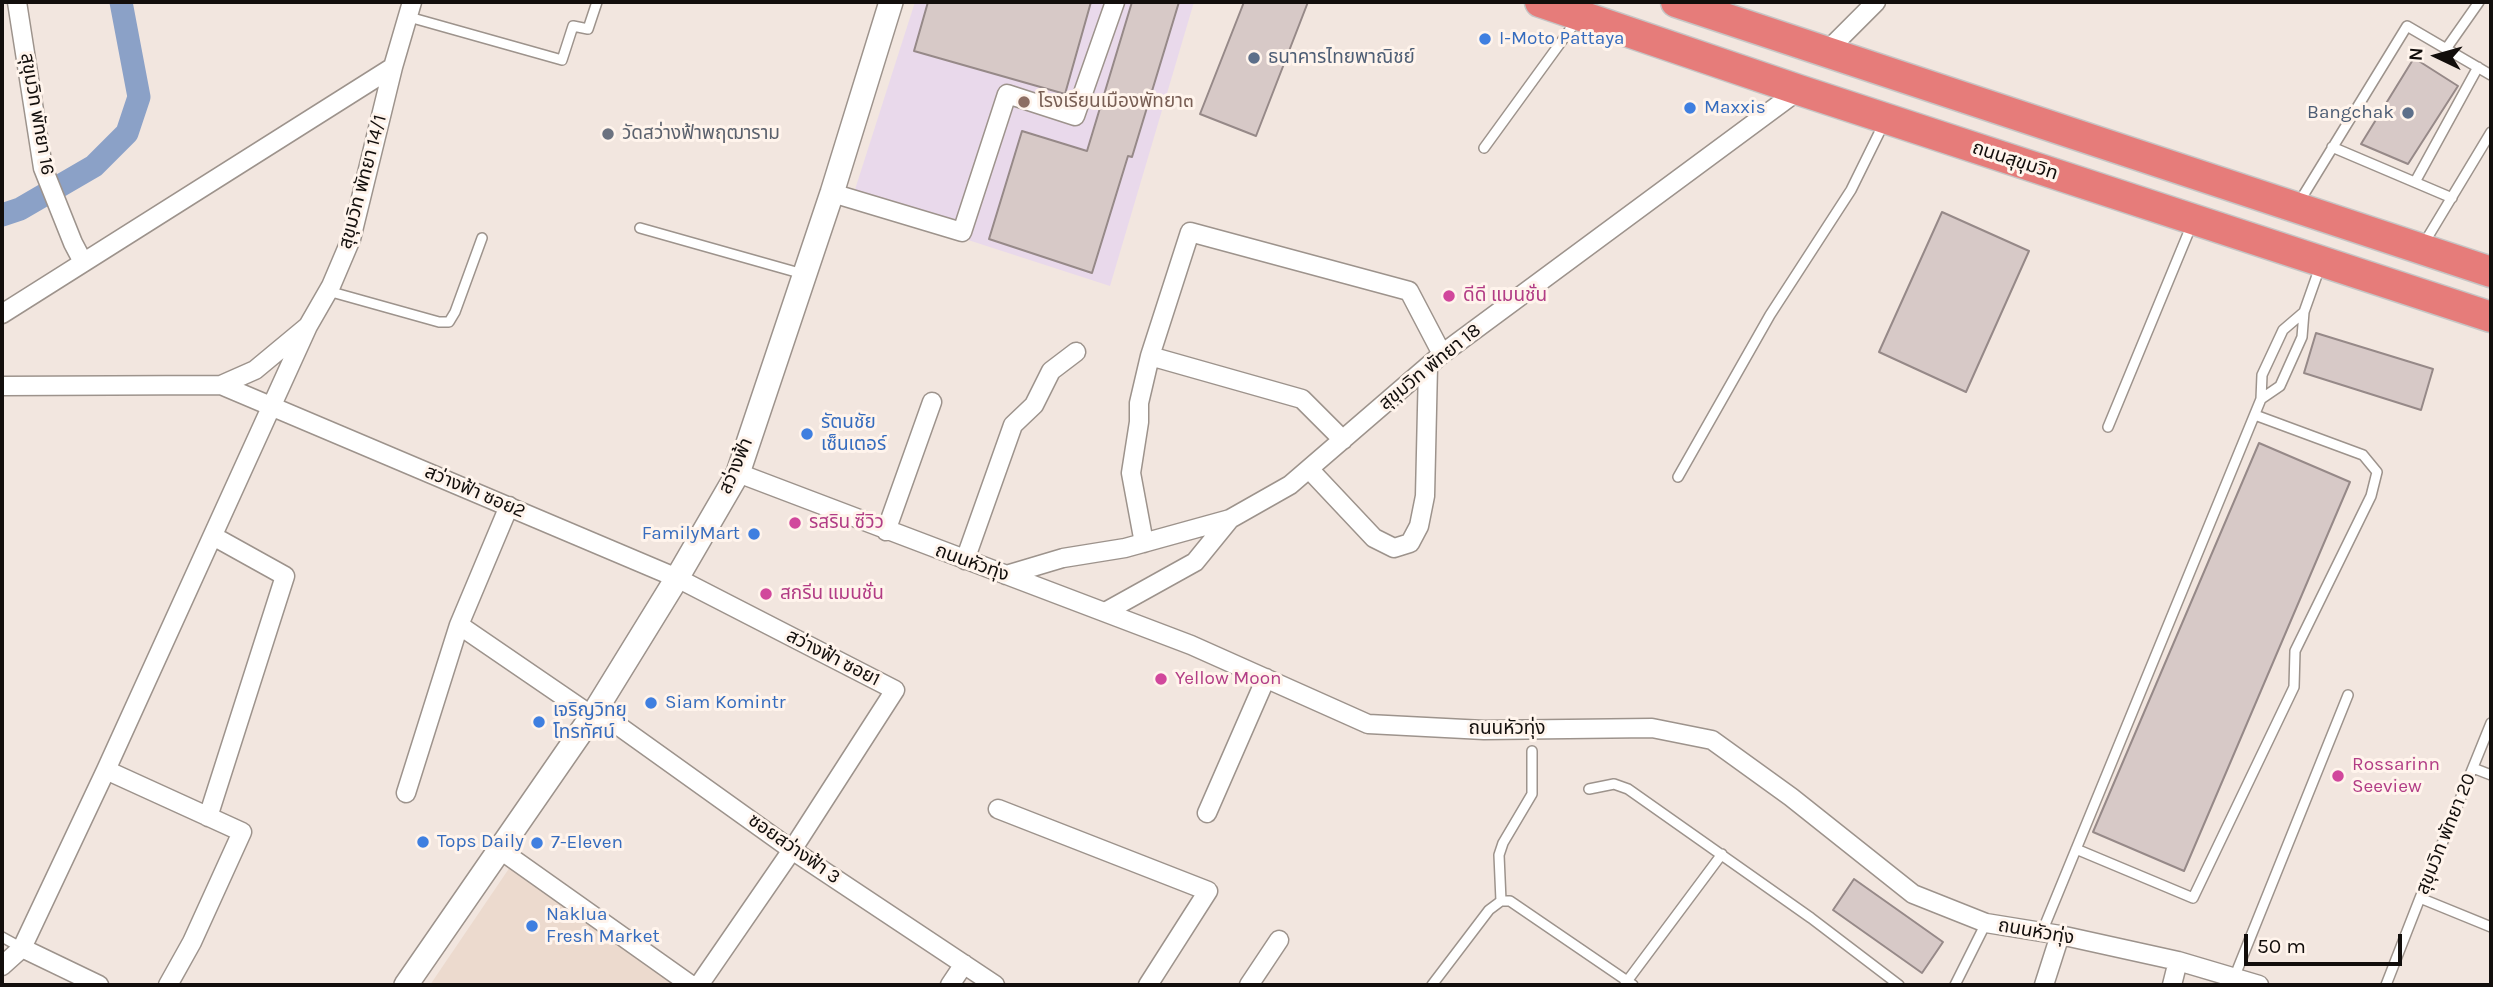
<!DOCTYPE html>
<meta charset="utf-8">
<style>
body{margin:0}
#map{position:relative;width:2493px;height:987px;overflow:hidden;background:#f2e6df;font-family:Karla,sans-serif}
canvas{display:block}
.frame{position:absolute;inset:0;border:4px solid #120e0c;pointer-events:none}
.north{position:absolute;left:2402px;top:21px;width:70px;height:70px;-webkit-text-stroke:5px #fff4ec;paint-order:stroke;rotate:275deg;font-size:19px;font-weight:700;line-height:28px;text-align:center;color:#120e0c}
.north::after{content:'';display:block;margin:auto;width:24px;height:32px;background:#120e0c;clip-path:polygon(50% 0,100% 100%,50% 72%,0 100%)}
.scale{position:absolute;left:2244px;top:934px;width:158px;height:32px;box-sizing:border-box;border:4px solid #120e0c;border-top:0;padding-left:9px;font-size:21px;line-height:24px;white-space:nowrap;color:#120e0c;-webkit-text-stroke:5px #fff4ec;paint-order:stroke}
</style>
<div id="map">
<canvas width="2493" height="987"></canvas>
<div class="frame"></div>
<div class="north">N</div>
<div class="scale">50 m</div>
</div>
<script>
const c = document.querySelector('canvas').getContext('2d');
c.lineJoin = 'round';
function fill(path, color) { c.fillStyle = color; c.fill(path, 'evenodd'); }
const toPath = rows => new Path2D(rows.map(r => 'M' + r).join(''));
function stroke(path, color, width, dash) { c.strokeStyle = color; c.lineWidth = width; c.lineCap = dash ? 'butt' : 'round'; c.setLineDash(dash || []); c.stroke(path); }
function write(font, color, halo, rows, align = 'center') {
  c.font = font + ' Karla,"Noto Sans Thai",sans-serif'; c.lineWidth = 6; c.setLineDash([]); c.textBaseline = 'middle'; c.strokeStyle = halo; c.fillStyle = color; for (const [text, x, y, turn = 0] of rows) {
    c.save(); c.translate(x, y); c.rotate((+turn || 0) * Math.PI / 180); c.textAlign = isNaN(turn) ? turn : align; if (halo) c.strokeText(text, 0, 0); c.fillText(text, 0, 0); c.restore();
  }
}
const built = toPath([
 [510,867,676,985,430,985]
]);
const education = toPath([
 [915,2,1194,2,1110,286,851,202]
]);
const canal = toPath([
 [2,215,20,209,94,166,127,133,139,97,121,2]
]);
const building = toPath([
 [928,2,1091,2,1065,94,914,51,928,2],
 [1132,2,1179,2,1132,157,1128,156,1092,273,989,239,1022,131,1087,151,1132,2],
 [1244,2,1308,2,1256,136,1200,114,1244,2],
 [2414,58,2458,86,2408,164,2361,144,2414,58],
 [1942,212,2029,251,1966,392,1879,352,1942,212],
 [2316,333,2433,369,2421,410,2304,373,2316,333],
 [2259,443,2350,482,2184,871,2093,832,2259,443],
 [1854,879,1943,942,1922,973,1833,910,1854,879]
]);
const service = toPath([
 [409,17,562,60,573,26,588,29,597,2],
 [2446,49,2479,2],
 [2332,147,2452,198],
 [1484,148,1577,20],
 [2415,182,2478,67],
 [2298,204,2407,26,2491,75],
 [640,228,803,274],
 [2423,245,2491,132],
 [328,291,439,322,449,322,455,312,482,238],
 [2261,399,2280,386,2302,337,2304,312,2321,264],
 [2108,427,2192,224],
 [1678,477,1770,315,1851,190,1884,123],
 [2473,768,2491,775],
 [1589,789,1614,784,1628,789,1811,918,1899,985],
 [2076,849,2193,898,2294,687,2295,651,2371,496,2377,472,2363,455,2255,415],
 [2420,898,2491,927],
 [1501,901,1499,855,1503,843,1532,794,1532,751],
 [2042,932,2261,399,2262,375,2283,330,2304,312],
 [2,937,22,948],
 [2234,978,2348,695],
 [1625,984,1722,854],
 [1432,985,1489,910,1501,901,1510,901,1633,985],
 [1955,985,1986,923],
 [2386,985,2420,898,2491,723]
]);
const minor = toPath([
 [17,2,43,168,73,243,83,262],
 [1826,52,1876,2],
 [832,193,962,232,1007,94,1075,116,1115,2],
 [2,314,393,67],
 [221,385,677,578,895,690,792,850,699,985],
 [2,386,221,385,255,370,308,326,331,286,351,239,393,67,412,2],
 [1343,440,1302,399,1150,356,1190,232,1409,291,1442,354],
 [1309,469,1374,538,1394,548,1410,543,1419,526,1425,496,1428,366],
 [738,473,1191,645,1368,724,1484,730,1652,728,1712,740,1791,797,1913,894,1986,923,2060,935,2178,961,2259,985],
 [886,531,932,402],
 [1144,543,1131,473,1139,422,1139,403,1150,356],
 [965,560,1013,425,1034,405,1051,371,1076,352],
 [1006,575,1063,558,1125,548,1230,519,1290,485,1442,354,1799,90],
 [1105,612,1195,562,1230,519],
 [459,625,592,716],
 [595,709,792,850,995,985],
 [106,770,242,832,192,942,168,985],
 [406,793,459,625,509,506],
 [998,809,1208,891,1148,985],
 [1207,813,1266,678],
 [208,817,285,576,213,536],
 [499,849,691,985],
 [22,948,99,985],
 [2,966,22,948,106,770,308,326],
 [950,985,964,964],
 [1249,985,1279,940],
 [2044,985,2060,935],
 [2172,985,2178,961]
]);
const tertiary = toPath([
 [406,985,592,716,677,578,738,473,832,193,891,2]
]);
const trunk = toPath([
 [1540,2,1799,90,2491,317],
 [1676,2,2491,272]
]);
const markers = [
 [1485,39,7,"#3f7fe0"],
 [1254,58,7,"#5c6f8a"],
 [1024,102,7,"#8d6e63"],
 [1690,108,7,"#3f7fe0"],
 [2408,113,7,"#5c6f8a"],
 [608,134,7,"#6b7280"],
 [1449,296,7,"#d1479c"],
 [807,434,7,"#3f7fe0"],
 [795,523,7,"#d1479c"],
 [754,534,7,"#3f7fe0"],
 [766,594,7,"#d1479c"],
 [1161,679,7,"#d1479c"],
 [651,703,7,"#3f7fe0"],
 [539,722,7,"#3f7fe0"],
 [2338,776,7,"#d1479c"],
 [423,842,7,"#3f7fe0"],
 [537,843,7,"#3f7fe0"],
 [532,926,7,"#3f7fe0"]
];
const shopNames = [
 ["I-Moto Pattaya",1499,39],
 ["Maxxis",1704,108],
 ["รัตนชัย",821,423],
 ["เซ็นเตอร์",821,445],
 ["FamilyMart",740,534,"right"],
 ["Siam Komintr",665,703],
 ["เจริญวิทยุ",553,711],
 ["โทรทัศน์",553,733],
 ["Tops Daily",437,842],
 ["7-Eleven",551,843],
 ["Naklua",546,915],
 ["Fresh Market",546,937]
];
const serviceNames = [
 ["ธนาคารไทยพาณิชย์",1268,58],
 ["Bangchak",2394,113,"right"]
];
const educationNames = [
 ["โรงเรียนเมืองพัทยา๓",1038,102]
];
const streetNames = [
 ["สุขุมวิท พัทยา 16",37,114,80],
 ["ถนนสุขุมวิท",2015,161,18],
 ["สุขุมวิท พัทยา 14/1",363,182,-75],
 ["สุขุมวิท พัทยา 18",1430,367,-39],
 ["สว่างฟ้า",736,466,-67],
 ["สว่างฟ้า ซอย2",475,492,23],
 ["ถนนหัวทุ่ง",972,563,20],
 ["สว่างฟ้า ซอย1",833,658,27],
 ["ถนนหัวทุ่ง",1507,729],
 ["สุขุมวิท พัทยา 20",2446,834,-68],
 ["ซอยสว่างฟ้า 3",794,849,35],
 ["ถนนหัวทุ่ง",2036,932,10]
];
const worshipNames = [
 ["วัดสว่างฟ้าพฤฒาราม",622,134]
];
const hotelNames = [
 ["ดีดี แมนชั่น",1463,296],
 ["รสริน ซีวิว",809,523],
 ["สกรีน แมนชั่น",780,594],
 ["Yellow Moon",1175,679],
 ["Rossarinn",2352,765],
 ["Seeview",2352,787]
];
fill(built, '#ecdace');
fill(education, '#e9d9eb');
stroke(canal, '#8ba1c7', 23);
fill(building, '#d7c9c7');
stroke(building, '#968988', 2);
stroke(service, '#9d938c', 12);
stroke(minor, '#9d938c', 21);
stroke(tertiary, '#9d938c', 26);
stroke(trunk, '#c6c5c5', 33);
stroke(service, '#fff', 9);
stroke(minor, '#fff', 18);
stroke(tertiary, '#fff', 23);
stroke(trunk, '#e67c7a', 30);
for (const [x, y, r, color] of markers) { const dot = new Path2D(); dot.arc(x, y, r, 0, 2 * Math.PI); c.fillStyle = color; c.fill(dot); stroke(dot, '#fff4ec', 2.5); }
write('19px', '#366cbe', '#fff4ec', shopNames, 'left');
write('19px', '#4e5e75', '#fff4ec', serviceNames, 'left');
write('19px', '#785e54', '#fff4ec', educationNames, 'left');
write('19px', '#120e0c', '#fff4ec', streetNames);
write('19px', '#5b616d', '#fff4ec', worshipNames, 'left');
write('19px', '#b23c85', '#fff4ec', hotelNames, 'left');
</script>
